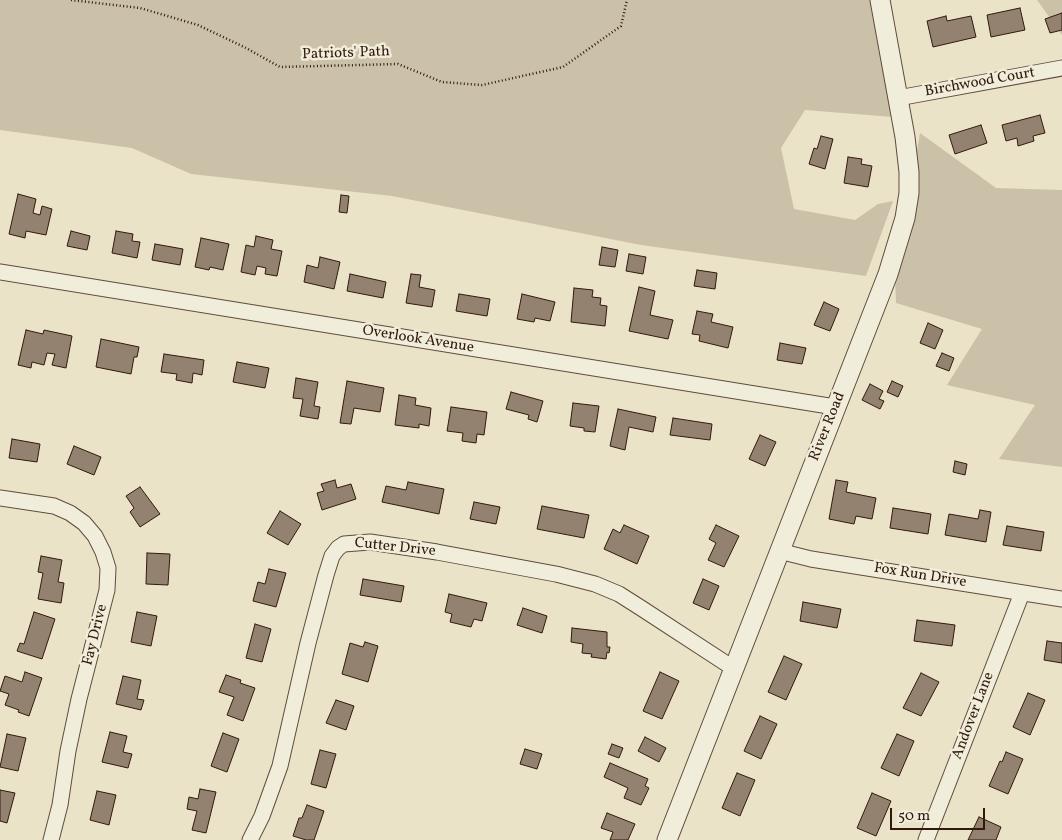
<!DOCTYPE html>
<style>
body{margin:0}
#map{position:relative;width:1062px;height:840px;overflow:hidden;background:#eae3c8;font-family:Vollkorn,serif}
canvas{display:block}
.scale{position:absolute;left:890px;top:808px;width:95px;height:22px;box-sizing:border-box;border:2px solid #32190e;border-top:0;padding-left:6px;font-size:15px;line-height:18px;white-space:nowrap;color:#32190e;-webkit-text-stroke:4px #f1eddb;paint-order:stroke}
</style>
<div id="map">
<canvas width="1062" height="840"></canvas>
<div class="scale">50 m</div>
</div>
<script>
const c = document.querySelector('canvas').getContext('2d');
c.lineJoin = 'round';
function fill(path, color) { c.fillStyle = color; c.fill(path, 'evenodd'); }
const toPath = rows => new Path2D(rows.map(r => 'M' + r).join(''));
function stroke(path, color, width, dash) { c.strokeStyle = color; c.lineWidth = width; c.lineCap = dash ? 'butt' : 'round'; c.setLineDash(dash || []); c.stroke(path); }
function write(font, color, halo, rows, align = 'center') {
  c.font = font + ' Vollkorn,serif'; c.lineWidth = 5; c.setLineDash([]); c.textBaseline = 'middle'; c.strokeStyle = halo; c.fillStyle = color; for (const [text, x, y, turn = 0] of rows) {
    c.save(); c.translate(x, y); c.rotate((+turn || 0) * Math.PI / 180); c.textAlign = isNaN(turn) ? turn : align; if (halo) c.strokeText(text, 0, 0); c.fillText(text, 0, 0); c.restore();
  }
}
const green = toPath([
 [0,0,883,0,906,118,805,110,781,148,794,209,855,220,878,204,893,201,866,276,641,245,392,196,191,174,132,148,0,130],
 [1037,0,1062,0,1062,35],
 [920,133,996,188,1062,190,1062,467,999,459,1035,405,947,385,982,329,896,303,895,276]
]);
const building = toPath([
 [1020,8,1025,30,991,37,987,15,1020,8],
 [1062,13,1062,30,1050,33,1045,19,1062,13],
 [946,16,947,21,971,16,976,37,933,47,927,21,946,16],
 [1040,115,1045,133,1033,136,1034,141,1018,146,1017,138,1006,141,1002,125,1040,115],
 [981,125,987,143,955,154,949,135,981,125],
 [821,136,833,139,825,169,809,164,814,148,817,149,821,136],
 [848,157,862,159,861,164,872,166,868,187,844,183,848,157],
 [18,194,36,199,33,213,40,215,42,206,52,209,46,235,26,231,25,238,9,234,18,194],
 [341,195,349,196,347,213,339,212,341,195],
 [71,231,90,236,87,250,67,246,71,231],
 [116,231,133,234,132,241,140,242,137,258,112,253,116,231],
 [256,236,273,240,271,249,282,251,277,276,265,274,266,268,257,266,255,275,241,272,246,245,254,247,256,236],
 [201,238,229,244,223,270,210,267,209,270,195,267,201,238],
 [155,244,183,249,180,265,152,260,155,244],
 [602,247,618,250,615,267,599,265,602,247],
 [629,254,646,257,643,274,626,271,629,254],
 [320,257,340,262,334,289,304,282,307,265,318,268,320,257],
 [697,270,717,273,715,289,694,286,697,270],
 [350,274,386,282,383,298,347,291,350,274],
 [411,274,421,275,419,287,435,290,432,307,406,303,411,274],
 [639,287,655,291,650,315,673,320,668,339,629,331,639,287],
 [574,288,593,290,592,297,601,298,600,305,607,306,605,326,571,322,574,288],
 [459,294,490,299,487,316,456,311,459,294],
 [522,294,555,302,550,321,535,318,534,322,517,319,522,294],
 [824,302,839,309,830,331,814,325,824,302],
 [697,311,713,314,711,322,733,327,728,348,699,341,700,335,692,334,697,311],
 [928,323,943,330,935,349,920,343,928,323],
 [26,330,43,334,44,330,72,336,66,368,52,365,55,354,47,353,44,365,32,362,31,368,18,365,26,330],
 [101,339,139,347,137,357,134,357,131,374,96,367,101,339],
 [780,343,806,348,802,364,777,360,780,343],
 [942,353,954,358,949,371,936,366,942,353],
 [164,354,204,360,202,375,193,373,192,383,176,380,177,374,161,372,164,354],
 [237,362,269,368,265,388,233,382,237,362],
 [296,378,318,382,314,406,320,407,318,419,300,416,303,399,293,398,296,378],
 [347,381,384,388,380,412,354,408,351,424,340,423,347,381],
 [892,381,903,386,898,397,887,392,892,381],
 [870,384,883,391,879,399,884,401,880,409,862,400,870,384],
 [511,392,543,401,537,422,528,419,529,415,506,409,511,392],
 [399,395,416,398,415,405,431,408,429,426,419,424,419,428,395,425,399,395],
 [573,403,599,406,595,432,584,431,584,428,570,426,573,403],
 [451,407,487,412,484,435,477,434,476,443,462,441,463,433,447,431,451,407],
 [618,409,656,417,653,432,629,427,625,450,610,446,618,409],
 [673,418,712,424,710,440,670,435,673,418],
 [760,435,776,442,765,466,749,459,760,435],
 [12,439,40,444,37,462,9,458,12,439],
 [74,446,101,457,94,475,67,464,74,446],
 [955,461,967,464,965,475,953,472,955,461],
 [335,480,337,488,351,484,356,499,322,510,317,493,324,491,321,484,335,480],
 [836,480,848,482,846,492,876,498,872,519,856,516,854,524,829,519,836,480],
 [408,482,444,489,439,514,382,502,386,486,406,490,408,482],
 [140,487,160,514,140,527,130,512,134,508,126,496,140,487],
 [474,502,500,507,496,524,470,519,474,502],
 [542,506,589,515,584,538,537,529,542,506],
 [893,508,931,514,928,534,890,528,893,508],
 [980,510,991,512,986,542,945,535,949,514,978,519,980,510],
 [280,511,301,524,288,545,267,533,280,511],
 [624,525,649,536,637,564,604,549,613,529,620,533,624,525],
 [716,525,739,536,724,567,708,560,716,543,709,539,716,525],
 [1007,526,1044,532,1041,551,1003,545,1007,526],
 [147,553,170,554,168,585,146,584,147,553],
 [41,556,62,560,58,582,64,583,61,603,38,599,43,573,38,572,41,556],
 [269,569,286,573,276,607,253,601,258,582,265,584,269,569],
 [363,579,404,586,401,602,360,595,363,579],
 [703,579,719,586,709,610,693,603,703,579],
 [449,594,487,603,482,621,474,619,471,627,450,622,452,614,445,612,449,594],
 [803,602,841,609,837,628,800,621,803,602],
 [523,608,547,616,542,633,517,625,523,608],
 [34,612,55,619,42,659,17,651,20,643,24,644,34,612],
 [137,612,157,616,151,646,131,642,137,612],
 [917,620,955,625,952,646,914,641,917,620],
 [255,624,271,629,262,662,246,658,255,624],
 [572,628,607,632,607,647,610,647,609,653,607,652,606,659,591,657,592,654,582,653,583,644,571,642,572,628],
 [1047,641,1062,643,1062,663,1044,660,1047,641],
 [365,642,378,646,368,682,342,674,350,643,363,647,365,642],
 [784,656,802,664,786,700,768,692,784,656],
 [25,672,42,678,29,716,18,712,19,710,5,705,9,694,0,691,5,676,22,682,25,672],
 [660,672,679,681,662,719,643,711,660,672],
 [921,673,939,682,921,716,903,708,921,673],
 [226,675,241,680,240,683,255,688,243,721,227,715,234,697,219,692,226,675],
 [123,676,141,680,137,699,144,700,141,710,116,704,123,676],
 [1028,693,1045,700,1030,735,1013,727,1028,693],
 [336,700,354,706,346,730,326,723,336,700],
 [760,716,777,724,761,759,744,751,760,716],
 [110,732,127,736,123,752,132,754,128,768,102,762,110,732],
 [223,733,239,739,227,772,211,766,223,733],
 [7,734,26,738,18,771,0,767,7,734],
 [897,734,914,741,899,776,881,768,897,734],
 [645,737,666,748,659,762,638,751,645,737],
 [612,744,623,748,619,758,608,754,612,744],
 [525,749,542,754,537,769,520,764,525,749],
 [320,750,336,754,326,788,311,784,320,750],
 [1006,752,1023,759,1008,794,989,786,1000,761,1002,762,1006,752],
 [610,763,648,779,645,786,649,788,641,805,624,798,628,788,604,777,610,763],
 [737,773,755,780,740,816,722,808,737,773],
 [200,789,216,792,206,833,192,830,197,811,187,809,189,797,198,799,200,789],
 [0,790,15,793,7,823,0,821,0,790],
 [97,791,116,795,109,825,90,820,97,791],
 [872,793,891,801,876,836,857,828,872,793],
 [307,805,324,811,314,840,306,840,293,836,299,818,302,818,307,805],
 [607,813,635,824,628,840,610,840,613,832,601,828,607,813],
 [979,817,1001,827,996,840,968,840,979,817]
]);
const path = toPath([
 [71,0,140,8,198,25,246,48,280,67,398,64,442,82,482,85,563,67,621,26,627,0]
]);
const minor = toPath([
 [898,98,1062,68],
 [0,272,835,407],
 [0,498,54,506,70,513,84,523,95,536,103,552,108,568,107,590,79,699,68,751,60,805,51,840],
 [779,551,811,559,1062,599],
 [250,840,262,816,280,766,308,643,326,575,332,556,338,548,344,544,370,542,437,552,556,574,595,584,619,594,641,608,733,668],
 [926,840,1022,593]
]);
const tertiary = toPath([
 [667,840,888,274,905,218,909,193,909,172,905,137,880,0]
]);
const streetNames = [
 ["Patriots' Path",346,54,-2],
 ["Birchwood Court",980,83,-10],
 ["Overlook Avenue",418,340,9],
 ["River Road",828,427,-68],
 ["Cutter Drive",395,548,6],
 ["Fox Run Drive",920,576,9],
 ["Fay Drive",96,635,-76],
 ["Andover Lane",974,716,-69]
];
fill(green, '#cbc1a8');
fill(building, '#92826f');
stroke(building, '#32190e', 1);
stroke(minor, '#604c3c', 17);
stroke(tertiary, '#604c3c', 21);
stroke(path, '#32190e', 2.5, [1, 2.5]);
stroke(minor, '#f1eddb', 15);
stroke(tertiary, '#f1eddb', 19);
write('15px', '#32190e', '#f1eddb', streetNames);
</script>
